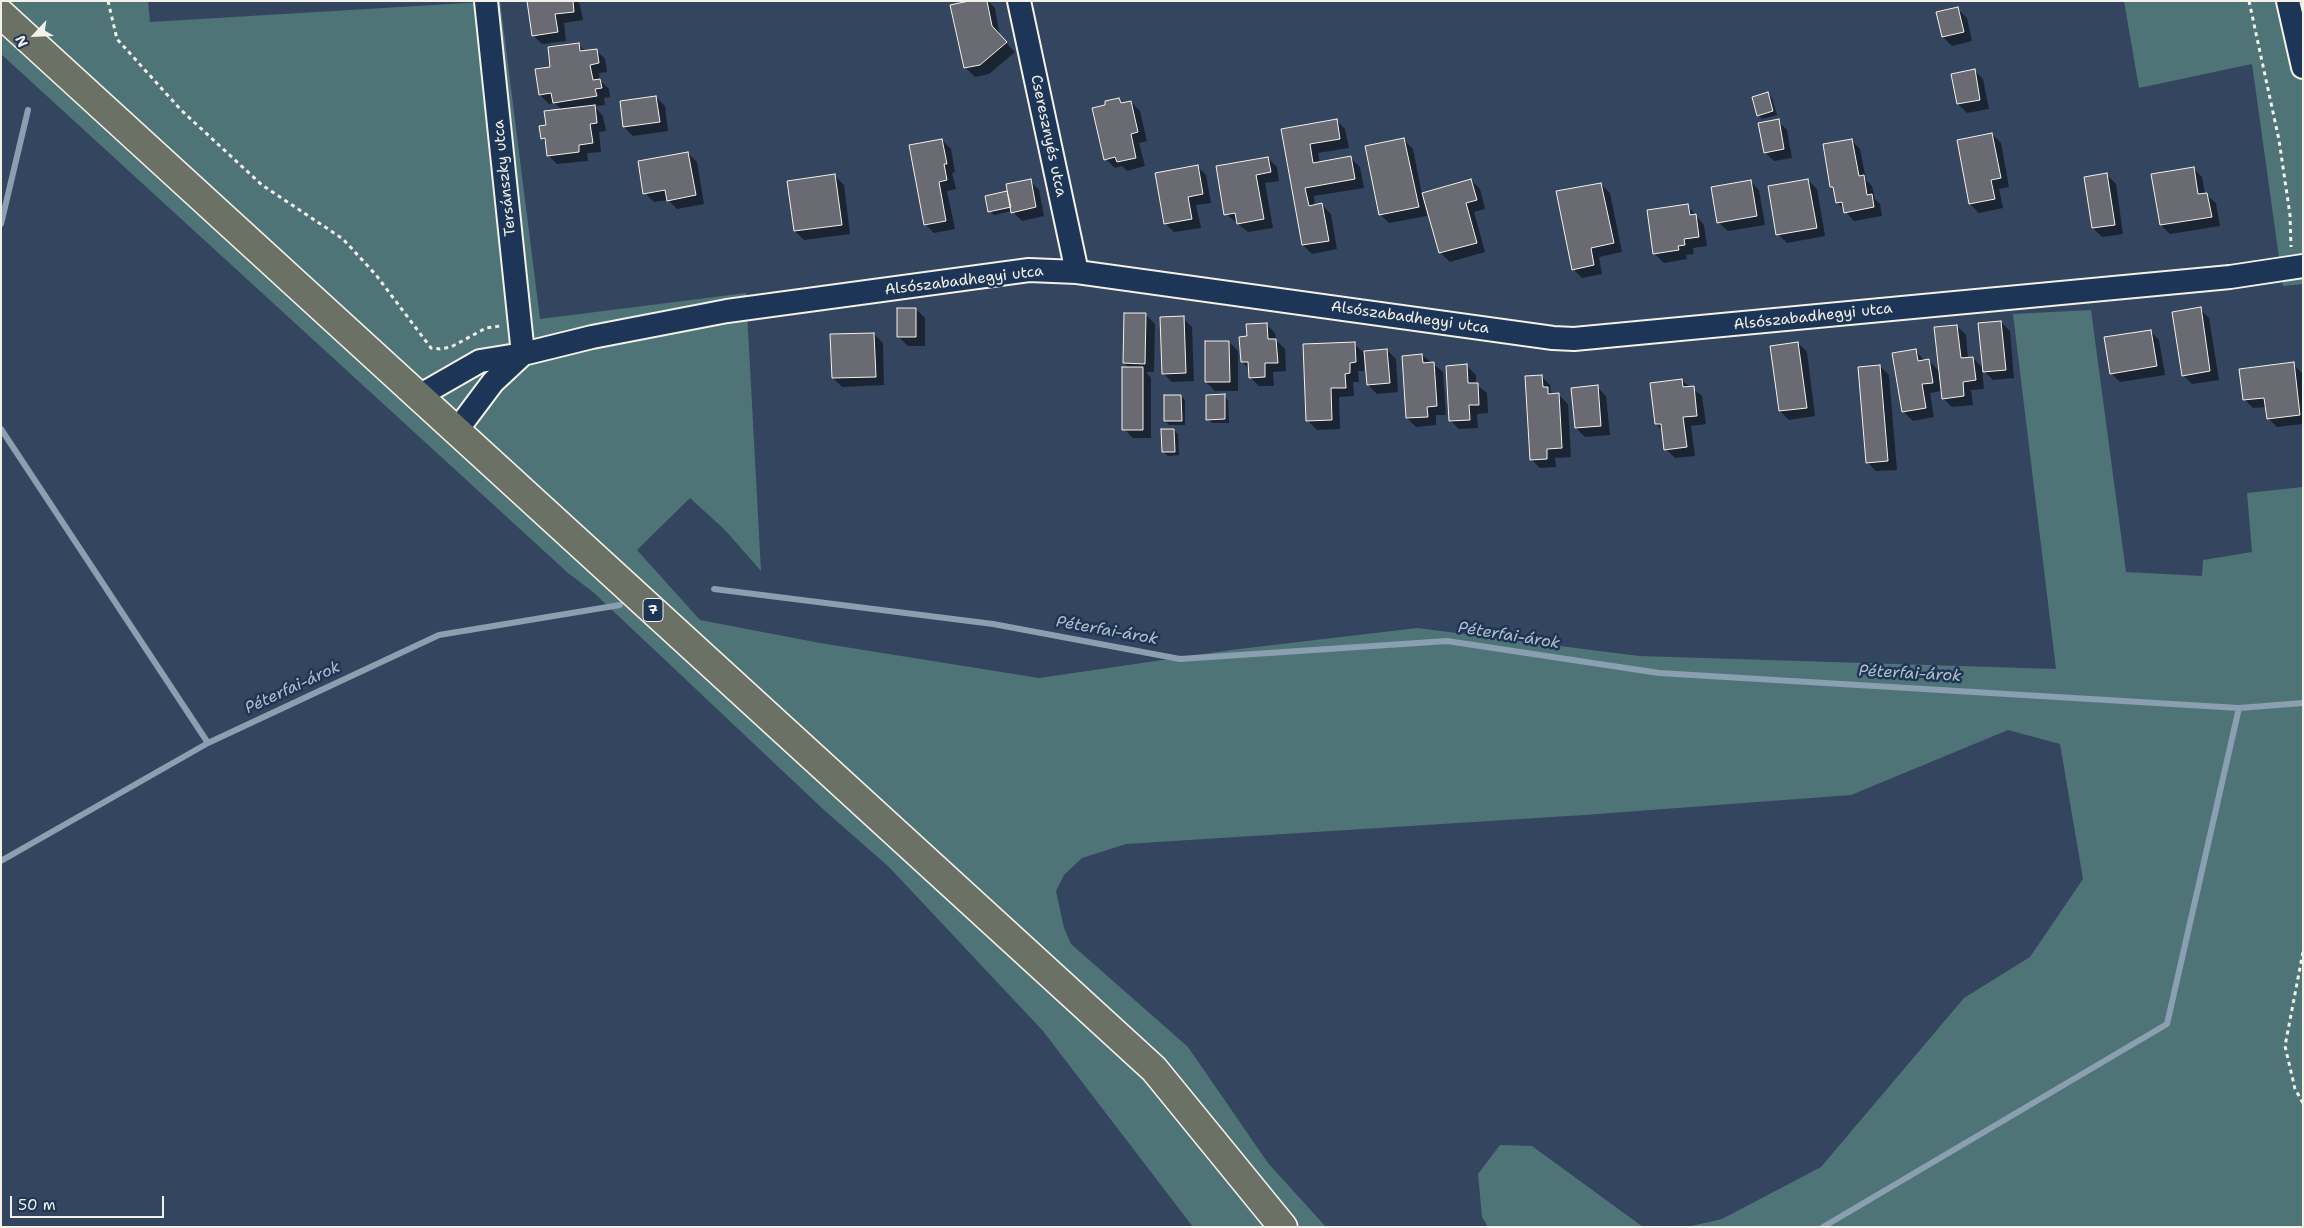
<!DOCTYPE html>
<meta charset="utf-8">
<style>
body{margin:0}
#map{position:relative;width:2304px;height:1228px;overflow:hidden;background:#34455f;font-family:"Shantell Sans",sans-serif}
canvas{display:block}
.frame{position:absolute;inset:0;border:2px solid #f4f1e8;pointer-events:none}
.north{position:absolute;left:10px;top:10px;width:50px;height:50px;-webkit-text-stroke:4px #1d3557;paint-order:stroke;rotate:245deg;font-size:14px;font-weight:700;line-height:20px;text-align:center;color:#f4f1e8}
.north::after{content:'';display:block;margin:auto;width:18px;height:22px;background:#f4f1e8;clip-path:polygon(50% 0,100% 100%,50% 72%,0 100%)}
.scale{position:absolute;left:10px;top:1196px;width:154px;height:22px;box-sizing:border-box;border:2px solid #f4f1e8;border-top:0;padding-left:6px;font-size:15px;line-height:18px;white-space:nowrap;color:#f4f1e8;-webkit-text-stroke:4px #1d3557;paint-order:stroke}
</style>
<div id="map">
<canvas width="2304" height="1228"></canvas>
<div class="frame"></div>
<div class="north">N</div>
<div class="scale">50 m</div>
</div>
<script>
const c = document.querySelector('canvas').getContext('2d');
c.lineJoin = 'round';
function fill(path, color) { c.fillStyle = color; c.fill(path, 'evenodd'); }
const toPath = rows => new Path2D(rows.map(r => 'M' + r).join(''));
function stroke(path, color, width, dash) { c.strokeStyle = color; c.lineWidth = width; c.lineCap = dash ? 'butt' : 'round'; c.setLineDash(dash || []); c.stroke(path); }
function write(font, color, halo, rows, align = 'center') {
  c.font = font + ' "Shantell Sans",sans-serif'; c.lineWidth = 5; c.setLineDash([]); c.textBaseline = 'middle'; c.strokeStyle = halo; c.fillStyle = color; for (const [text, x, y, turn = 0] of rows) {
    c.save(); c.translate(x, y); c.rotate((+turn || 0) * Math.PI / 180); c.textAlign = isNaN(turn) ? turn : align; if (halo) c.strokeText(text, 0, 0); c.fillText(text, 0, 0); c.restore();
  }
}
const green = toPath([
 [1,1,148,1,150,22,500,1,540,319,746,293,761,571,725,530,690,498,637,550,700,620,820,643,1039,678,1231,650,1417,628,1639,656,2056,669,2013,314,2091,310,2126,572,2202,576,2203,560,2252,552,2247,493,2303,487,2303,1227,1687,1227,1722,1219,1821,1167,1964,998,2030,957,2083,879,2060,744,2008,730,1851,795,1584,815,1126,844,1082,858,1064,875,1056,891,1064,928,1071,944,1188,1047,1268,1163,1326,1227,1193,1227,1043,1031,889,867,824,810,593,592,568,573,1,54],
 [2124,1,2303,1,2303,284,2283,286,2252,64,2139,88],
 [1500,1145,1532,1146,1643,1227,1488,1227,1482,1217,1478,1174]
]);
const shadow = toPath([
 [532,1,577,1,580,5,583,20,564,23,566,41,542,44,533,35],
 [975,1,988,1,995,8,1000,37,1015,52,989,74,975,77,966,68],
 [1958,9,1967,18,1972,41,1952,46,1943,37],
 [578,44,586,52,596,50,605,59,607,72,599,73,600,80,609,89,610,97,604,98,605,105,594,106,603,116,606,131,599,132,601,152,587,153,588,161,557,164,548,155,546,143,542,138,562,110,555,103,549,104,540,95,552,68],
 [1974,70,1983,79,1989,109,1967,113,1958,104],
 [1768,94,1772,98,1777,115,1762,119,1758,115],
 [656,97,665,106,668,131,633,136,624,127],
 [1119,99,1124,104,1131,102,1140,111,1147,141,1139,143,1145,166,1127,171,1122,166,1115,168,1106,159,1107,106],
 [1336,120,1345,129,1349,148,1318,153,1320,163,1351,158,1360,167,1364,188,1314,196,1315,206,1322,205,1331,214,1337,249,1312,254,1303,245,1283,130],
 [1778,121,1787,130,1792,158,1774,161,1765,152],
 [1992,134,2001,143,2009,187,1999,189,2003,208,1979,213,1970,204,1958,141],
 [942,140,951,149,955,172,952,173,956,189,947,191,955,229,934,233,925,224],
 [1404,140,1413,149,1422,194,1471,180,1480,189,1485,209,1474,212,1485,252,1450,262,1441,253,1425,199,1423,199,1427,216,1389,223,1380,214],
 [1851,140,1860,149,1866,180,1872,186,1875,199,1880,204,1882,216,1854,221,1837,202,1835,189,1832,186],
 [688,153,697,162,704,204,677,209,668,200,654,202,645,193],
 [1268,158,1277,167,1279,181,1265,183,1273,228,1248,232,1226,214],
 [1197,166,1206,175,1211,203,1196,205,1201,228,1174,232,1165,223],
 [2193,168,2202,177,2205,194,2216,203,2220,226,2170,234,2161,225,2153,175],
 [2107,175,2116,184,2123,234,2102,237,2093,228],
 [835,176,844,185,850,234,804,240,795,231,788,182],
 [1808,180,1817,189,1825,236,1787,243,1778,234],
 [1030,181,1039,190,1044,216,1022,221,1012,211,994,215,990,211],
 [1750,181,1759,190,1765,225,1728,231,1718,222],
 [1601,184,1610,193,1622,252,1599,257,1602,274,1582,278,1573,269],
 [1687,205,1704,225,1707,246,1693,248,1694,254,1686,255,1687,259,1664,263,1655,254],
 [916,309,925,318,925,346,908,346,899,337],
 [2200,309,2209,318,2219,380,2192,384,2183,375],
 [1146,315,1155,324,1154,372,1146,372,1151,378,1151,438,1133,438,1124,429,1130,369,1124,363],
 [1183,318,1192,327,1194,381,1172,382,1163,373],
 [2001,322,2010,331,2014,378,1993,380,1982,369,1984,389,1971,390,1973,405,1952,407,1943,398,1942,391,1930,393,1934,417,1913,421,1904,412,1894,354,1916,351,1925,361,1929,361,1940,372,1957,326,1966,335,1968,359,1973,358,1984,369],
 [1266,324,1275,333,1276,340,1285,349,1286,371,1273,372,1274,386,1259,386,1250,377,1249,369,1242,362,1248,338],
 [2150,331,2159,340,2165,375,2120,382,2111,373],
 [874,334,883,343,884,385,842,387,833,378],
 [1229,342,1238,351,1238,391,1215,391,1206,382],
 [1798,343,1807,352,1815,416,1789,420,1780,411],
 [1354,344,1364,353,1364,371,1358,371,1359,382,1353,382,1354,396,1339,397,1340,429,1317,430,1308,421],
 [1387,350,1396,359,1398,392,1377,394,1368,385],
 [1422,355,1443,372,1446,415,1436,415,1436,425,1416,427,1407,418],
 [2293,364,2302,373,2303,424,2277,427,2268,418,2266,407,2253,408,2244,399],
 [1467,366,1476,375,1476,384,1487,393,1488,413,1477,414,1478,428,1459,429,1450,420],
 [1880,366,1889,375,1897,470,1876,471,1867,462],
 [1541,376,1550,385,1551,392,1554,395,1559,395,1568,404,1571,457,1555,458,1556,467,1540,468,1531,459],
 [1681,380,1702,396,1706,424,1691,426,1695,456,1675,458,1666,449,1663,431,1656,424],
 [1597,387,1606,396,1610,435,1585,437,1576,428],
 [1181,396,1185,400,1185,425,1169,425,1165,421],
 [1224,396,1228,400,1229,423,1212,423,1208,419],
 [1174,430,1178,434,1179,455,1168,456,1163,452]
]);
const stream = toPath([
 [1,224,28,110],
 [1,429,208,743],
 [714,589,993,624,1180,659,1447,641,1659,673,2239,708,2303,703],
 [1,861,208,743,439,635,620,605],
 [1823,1227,2167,1024,2239,708]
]);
const building = toPath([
 [527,1,573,1,574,12,555,14,558,32,532,36,527,1],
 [969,1,987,1,992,26,1007,42,980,65,964,68,950,5,969,1],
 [1958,7,1964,32,1942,37,1936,12,1958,7],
 [579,43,580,51,597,49,599,63,590,65,593,80,600,79,602,88,595,89,597,96,553,103,551,93,539,95,535,69,550,67,548,47,579,43],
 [1975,69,1980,100,1957,104,1951,74,1975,69],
 [1768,92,1773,111,1757,116,1752,97,1768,92],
 [656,96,660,122,623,127,620,101,656,96],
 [1119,98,1121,103,1131,101,1138,132,1131,134,1136,158,1117,162,1115,157,1104,160,1092,108,1105,105,1105,101,1119,98],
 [595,105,597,123,590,124,593,143,579,145,579,152,547,156,545,138,541,139,539,126,546,125,544,111,595,105],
 [1337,119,1340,139,1310,144,1313,163,1351,156,1355,179,1305,188,1309,206,1322,203,1329,241,1302,245,1281,129,1337,119],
 [1779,119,1784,149,1764,153,1758,123,1779,119],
 [1992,133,2001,178,1991,180,1995,199,1969,204,1957,140,1992,133],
 [1404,138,1419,207,1379,215,1365,146,1404,138],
 [942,139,947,164,944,164,947,180,939,182,946,221,924,225,909,145,942,139],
 [1852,139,1859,176,1864,175,1867,195,1872,194,1874,207,1844,213,1842,202,1836,203,1833,187,1830,187,1823,144,1852,139],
 [688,152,696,195,667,201,665,190,643,194,638,161,688,152],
 [1268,157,1271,172,1256,175,1264,219,1237,224,1235,213,1224,215,1216,166,1268,157],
 [1198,165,1203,194,1188,197,1192,219,1164,224,1155,173,1198,165],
 [2194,167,2198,194,2207,193,2212,217,2160,225,2151,174,2194,167],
 [2107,173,2115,225,2092,228,2084,177,2107,173],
 [835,174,842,225,794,231,787,181,835,174],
 [1031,179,1036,207,1011,213,1006,184,1031,179],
 [1471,179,1477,200,1466,203,1477,243,1439,253,1422,193,1471,179],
 [1808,179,1817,228,1776,235,1768,186,1808,179],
 [1751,180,1757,216,1717,223,1711,187,1751,180],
 [1601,183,1614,243,1591,248,1594,265,1572,270,1556,191,1601,183],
 [1007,191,1011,207,988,212,985,196,1007,191],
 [1688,204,1690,215,1696,214,1699,237,1684,239,1685,245,1678,246,1679,250,1653,254,1647,210,1688,204],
 [2201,307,2210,371,2182,376,2172,312,2201,307],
 [897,308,916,308,916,337,897,337,897,308],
 [1124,313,1146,313,1145,364,1123,363,1124,313],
 [1184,316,1186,373,1162,374,1160,317,1184,316],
 [2001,321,2006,370,1983,372,1978,323,2001,321],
 [1267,323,1268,339,1276,339,1278,363,1265,363,1265,377,1249,378,1248,362,1241,362,1239,337,1247,336,1246,324,1267,323],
 [1957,325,1961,358,1973,357,1976,380,1963,382,1964,396,1942,399,1934,327,1957,325],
 [2151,330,2157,366,2110,374,2104,337,2151,330],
 [874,333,876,377,832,378,830,334,874,333],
 [1205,341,1229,341,1230,382,1205,382,1205,341],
 [1355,342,1356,362,1350,363,1350,373,1345,374,1346,388,1331,388,1332,420,1306,421,1303,344,1355,342],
 [1798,342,1807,408,1779,411,1770,346,1798,342],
 [1387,349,1390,383,1367,385,1364,351,1387,349],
 [1916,349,1918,361,1929,359,1933,383,1922,384,1926,408,1902,412,1892,353,1916,349],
 [1422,354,1423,363,1434,362,1437,406,1427,407,1428,417,1406,418,1402,356,1422,354],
 [2294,362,2300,415,2267,419,2264,398,2243,400,2239,369,2294,362],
 [1467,364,1468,383,1478,383,1479,405,1469,405,1470,420,1449,421,1446,366,1467,364],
 [1880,365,1888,461,1866,463,1858,367,1880,365],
 [1122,367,1143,367,1143,430,1122,430,1122,367],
 [1542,375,1543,387,1548,387,1548,394,1559,393,1562,448,1547,449,1547,459,1530,460,1525,376,1542,375],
 [1682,379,1683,387,1694,386,1697,416,1683,417,1687,447,1664,450,1661,424,1655,424,1650,383,1682,379],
 [1598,385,1601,426,1575,428,1571,388,1598,385],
 [1225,394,1225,419,1206,420,1206,395,1225,394],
 [1164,395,1181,395,1182,421,1164,421,1164,395],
 [1161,429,1174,429,1175,452,1162,452,1161,429]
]);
const path = toPath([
 [108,1,117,39,181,110,262,185,343,239,376,275,431,348,440,349,451,347,486,328,500,326],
 [2249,1,2279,140,2290,215,2291,247],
 [2303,952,2285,1046,2295,1089,2303,1103]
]);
const minor = toPath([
 [486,1,523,354],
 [1019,1,1077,272],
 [2288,1,2303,67],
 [419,396,480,361,523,354,592,337,727,311,1029,270,1077,272,1553,338,1574,339,2230,277,2303,266],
 [457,430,493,382,523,354]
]);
const primary = toPath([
 [1,14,1154,1069,1283,1227]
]);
const shields = [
 [653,610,20]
];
const shieldNames = [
 ["7",653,610]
];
const streetNames = [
 ["Cseresznyés utca",1048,136,78],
 ["Tersánszky utca",505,178,-96],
 ["Alsószabadhegyi utca",964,281,-7],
 ["Alsószabadhegyi utca",1813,317,-6],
 ["Alsószabadhegyi utca",1410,318,8]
];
const waterNames = [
 ["Péterfai-árok",1107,631,10],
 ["Péterfai-árok",1509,636,9],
 ["Péterfai-árok",1910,674,3],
 ["Péterfai-árok",293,688,-25]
];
fill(green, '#4e7477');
fill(shadow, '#0007');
stroke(stream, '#8a9fb0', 6);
fill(building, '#6a6a73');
stroke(building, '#f4f1e8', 1);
stroke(minor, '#f4f1e8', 26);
stroke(primary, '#f4f1e8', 31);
stroke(path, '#f4f1e8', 3, [4, 4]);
stroke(minor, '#1d3557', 22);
stroke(primary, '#6b7165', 28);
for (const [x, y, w] of shields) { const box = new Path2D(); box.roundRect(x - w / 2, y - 11.5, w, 23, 4); c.fillStyle = '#1d3557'; c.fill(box); stroke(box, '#f4f1e8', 1); }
write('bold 14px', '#f4f1e8', null, shieldNames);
write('15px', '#f4f1e8', '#1d3557', streetNames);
write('italic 16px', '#b6c1c7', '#1d3557', waterNames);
</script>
